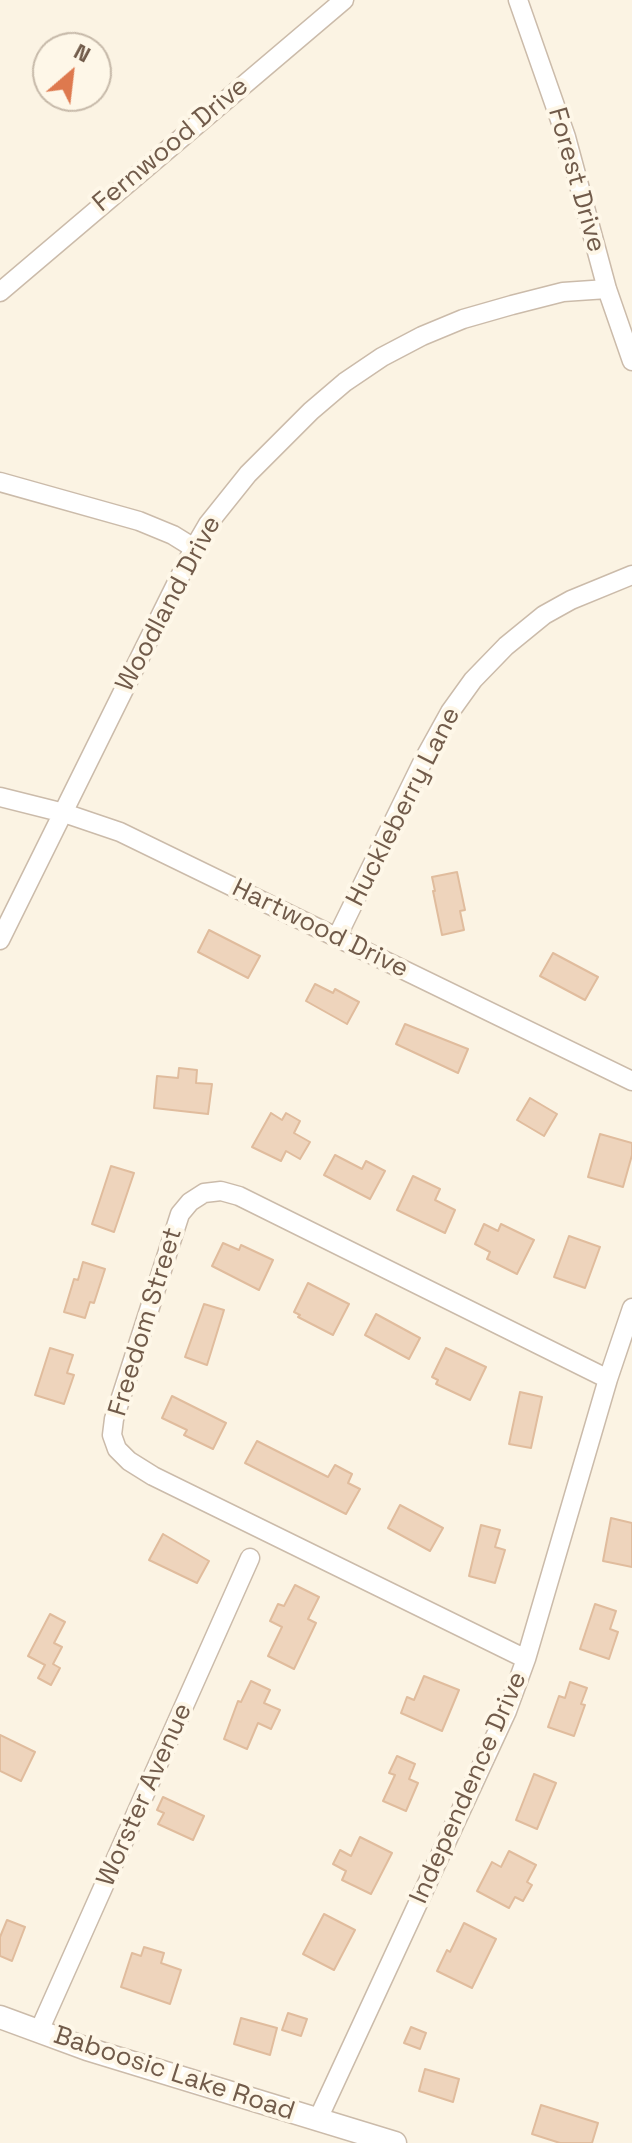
<!DOCTYPE html>
<style>
body{margin:0}
#map{position:relative;width:632px;height:2143px;overflow:hidden;background:#fbf3e3;font-family:"Space Grotesk",sans-serif}
canvas{display:block}
.north{position:absolute;left:32px;top:32px;width:80px;height:80px;box-sizing:border-box;background:#fef7e8;border:2px solid #c6b9a9;border-radius:50%;rotate:28deg;font-size:22px;font-weight:700;line-height:32px;text-align:center;color:#715b4a}
.north::after{content:'';display:block;margin:auto;width:28px;height:36px;background:#de794e;clip-path:polygon(50% 0,100% 100%,50% 72%,0 100%)}
</style>
<div id="map">
<canvas width="632" height="2143"></canvas>
<div class="north">N</div>
</div>
<script>
const c = document.querySelector('canvas').getContext('2d');
c.lineJoin = 'round';
function fill(path, color) { c.fillStyle = color; c.fill(path, 'evenodd'); }
const toPath = rows => new Path2D(rows.map(r => 'M' + r).join(''));
function stroke(path, color, width, dash) { c.strokeStyle = color; c.lineWidth = width; c.lineCap = dash ? 'butt' : 'round'; c.setLineDash(dash || []); c.stroke(path); }
function write(font, color, halo, rows, align = 'center') {
  c.font = font + ' "Space Grotesk",sans-serif'; c.lineWidth = 8; c.setLineDash([]); c.textBaseline = 'middle'; c.strokeStyle = halo; c.fillStyle = color; for (const [text, x, y, turn = 0] of rows) {
    c.save(); c.translate(x, y); c.rotate((+turn || 0) * Math.PI / 180); c.textAlign = isNaN(turn) ? turn : align; if (halo) c.strokeText(text, 0, 0); c.fillText(text, 0, 0); c.restore();
  }
}
const building = toPath([
 [457,872,465,910,460,911,464,930,442,935,433,891,435,891,432,877,457,872],
 [209,930,260,956,248,978,198,952,209,930],
 [553,953,598,977,585,1000,540,976,553,953],
 [315,984,333,993,335,989,359,1002,347,1024,306,1001,315,984],
 [405,1024,468,1049,458,1073,396,1044,405,1024],
 [179,1068,197,1070,196,1083,212,1084,208,1114,154,1108,157,1076,178,1078,179,1068],
 [530,1098,557,1114,544,1136,517,1120,530,1098],
 [271,1113,282,1120,286,1113,300,1121,294,1133,310,1142,300,1159,286,1151,281,1161,252,1147,271,1113],
 [600,1134,632,1143,632,1155,623,1187,588,1177,600,1134],
 [335,1155,362,1169,366,1161,385,1171,370,1199,324,1175,335,1155],
 [111,1166,134,1173,114,1232,92,1224,111,1166],
 [413,1176,440,1189,435,1200,455,1210,445,1233,397,1210,413,1176],
 [484,1224,498,1231,501,1224,534,1240,517,1274,487,1259,490,1252,475,1244,484,1224],
 [569,1236,600,1247,585,1288,554,1277,569,1236],
 [223,1243,239,1250,241,1245,273,1260,259,1290,212,1266,223,1243],
 [83,1262,105,1269,94,1303,90,1302,85,1318,64,1312,74,1279,78,1280,83,1262],
 [308,1283,349,1304,333,1335,298,1317,300,1315,294,1312,308,1283],
 [204,1304,224,1310,207,1365,185,1357,204,1304],
 [376,1314,420,1338,409,1359,365,1335,376,1314],
 [50,1348,73,1355,67,1373,74,1375,64,1404,35,1395,50,1348],
 [446,1348,486,1367,470,1400,436,1384,438,1380,432,1377,446,1348],
 [520,1392,542,1397,531,1448,509,1444,520,1392],
 [172,1396,226,1423,213,1449,184,1435,187,1430,162,1418,172,1396],
 [257,1441,328,1477,335,1465,352,1474,348,1483,360,1489,346,1514,245,1463,257,1441],
 [400,1505,443,1528,430,1551,388,1528,400,1505],
 [611,1518,632,1523,632,1567,603,1561,611,1518],
 [481,1525,500,1530,495,1547,505,1550,495,1583,469,1576,481,1525],
 [163,1534,209,1561,197,1583,149,1560,163,1534],
 [295,1585,319,1597,308,1619,316,1623,294,1669,268,1656,282,1627,270,1621,278,1604,284,1606,295,1585],
 [595,1604,616,1611,610,1629,618,1632,609,1659,580,1649,595,1604],
 [50,1614,65,1622,54,1643,62,1647,53,1664,60,1668,51,1685,38,1678,45,1665,28,1656,50,1614],
 [424,1676,459,1690,442,1731,401,1713,407,1697,414,1700,424,1676],
 [251,1681,270,1690,264,1703,280,1710,271,1729,258,1723,247,1749,224,1739,238,1701,241,1702,251,1681],
 [570,1682,587,1688,581,1704,585,1705,574,1736,548,1727,559,1696,565,1698,570,1682],
 [0,1735,35,1752,21,1781,0,1771,0,1735],
 [397,1756,415,1764,409,1779,418,1783,406,1811,383,1801,395,1775,389,1773,397,1756],
 [534,1774,556,1783,537,1829,516,1820,534,1774],
 [163,1797,204,1816,193,1840,158,1824,164,1813,157,1810,163,1797],
 [360,1837,392,1853,371,1894,342,1880,346,1871,333,1864,340,1850,351,1856,360,1837],
 [509,1851,536,1865,527,1882,532,1885,523,1901,515,1897,509,1908,477,1891,492,1862,501,1867,509,1851],
 [324,1914,355,1930,334,1970,303,1954,324,1914],
 [7,1920,25,1927,12,1961,0,1956,0,1937,7,1920],
 [464,1923,496,1939,472,1988,437,1971,447,1950,450,1952,464,1923],
 [144,1947,164,1953,161,1963,181,1970,170,2004,121,1987,132,1953,141,1956,144,1947],
 [288,2013,307,2019,301,2036,282,2030,288,2013],
 [241,2018,277,2028,270,2055,234,2044,241,2018],
 [411,2027,426,2033,420,2049,404,2043,411,2027],
 [425,2069,459,2079,453,2102,419,2091,425,2069],
 [541,2105,598,2123,592,2143,560,2143,532,2134,541,2105]
]);
const minor = toPath([
 [518,0,566,137,607,289,632,361],
 [0,292,344,0],
 [0,482,139,521,173,535,194,548],
 [0,797,64,813,120,832,632,1081],
 [337,937,424,759,450,712,473,680,506,646,544,615,571,600,632,575],
 [0,940,194,548,208,524,248,474,311,411,345,382,382,357,422,336,463,319,512,305,563,292,607,289],
 [526,1659,153,1476,129,1461,117,1449,112,1435,114,1419,180,1214,190,1202,204,1193,221,1191,239,1196,608,1379],
 [39,2031,250,1558],
 [318,2119,507,1711,526,1659,608,1379,632,1308]
]);
const tertiary = toPath([
 [0,2017,87,2049,395,2143]
]);
const streetNames = [
 ["Fernwood Drive",171,145,-40],
 ["Forest Drive",576,180,74],
 ["Woodland Drive",169,604,-62],
 ["Huckleberry Lane",404,807,-63],
 ["Hartwood Drive",320,929,26],
 ["Freedom Street",146,1322,-73],
 ["Independence Drive",469,1788,-66],
 ["Worster Avenue",145,1795,-66],
 ["Baboosic Lake Road",174,2074,18]
];
fill(building, '#eed4bc');
stroke(building, '#e0bc9d', 2);
stroke(minor, '#cbbbaa', 21);
stroke(tertiary, '#cbbbaa', 25);
stroke(minor, '#fff', 18);
stroke(tertiary, '#fff', 22);
write('26px', '#715b4a', '#fef7e8', streetNames);
</script>
